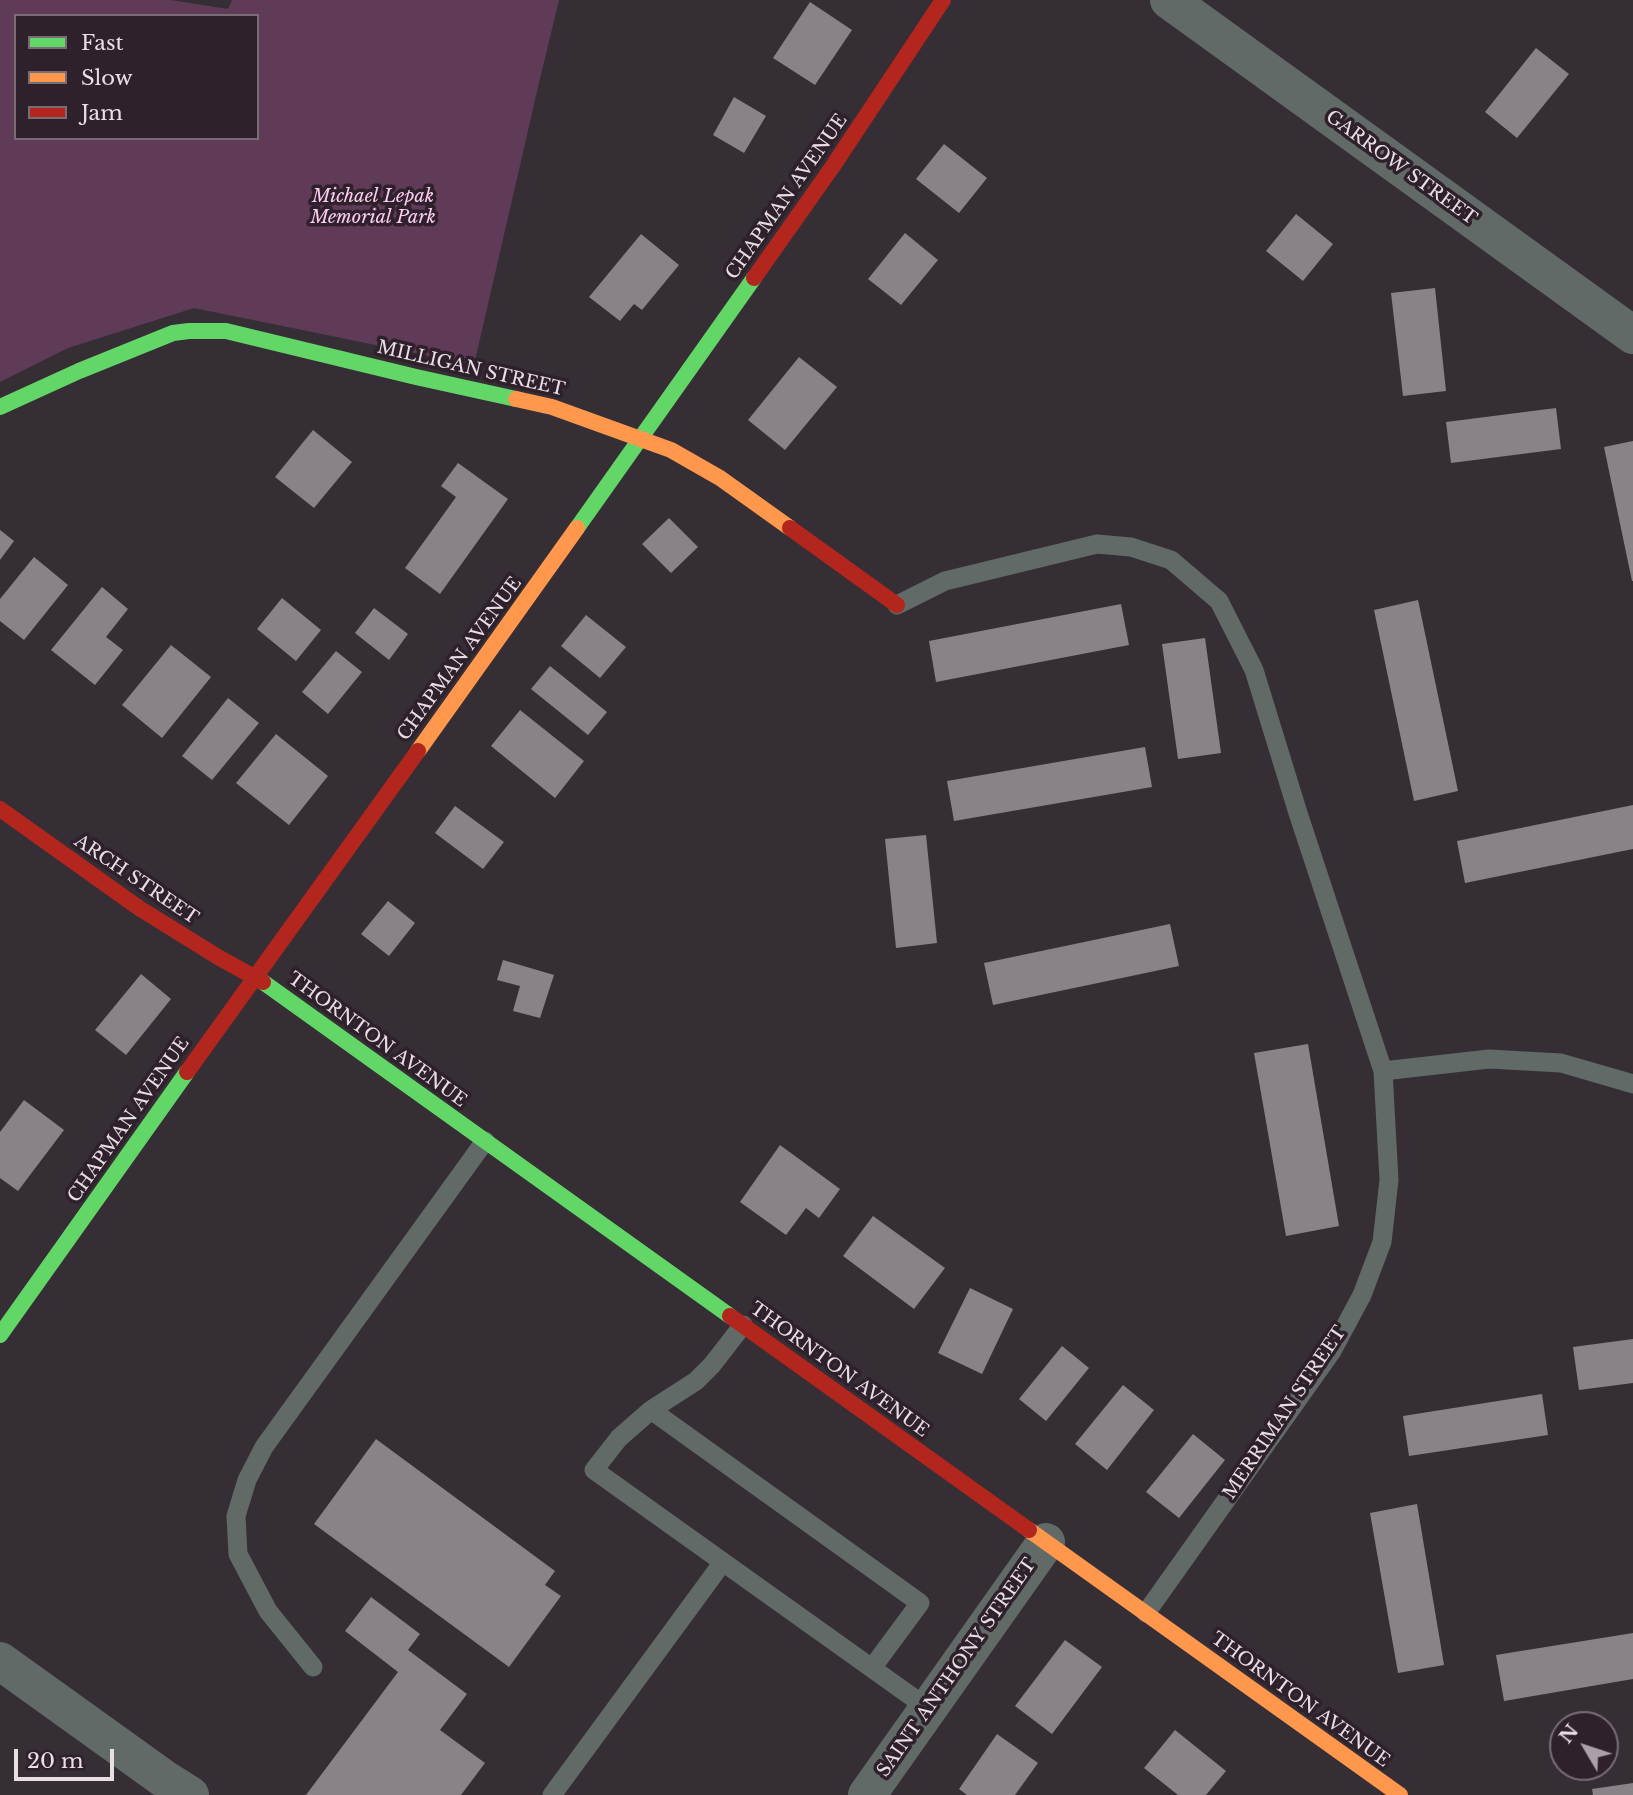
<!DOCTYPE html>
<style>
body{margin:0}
#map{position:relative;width:1633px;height:1795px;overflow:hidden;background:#352e34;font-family:"Libre Baskerville",serif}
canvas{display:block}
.legend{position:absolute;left:14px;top:14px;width:245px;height:126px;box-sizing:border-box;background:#2e212b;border:2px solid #786d75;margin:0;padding:9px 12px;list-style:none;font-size:21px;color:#e8dfe5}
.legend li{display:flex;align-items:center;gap:14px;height:35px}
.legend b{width:35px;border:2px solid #786d75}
.north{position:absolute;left:1549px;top:1711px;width:70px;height:70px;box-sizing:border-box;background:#2e212b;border:2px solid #786d75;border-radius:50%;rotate:309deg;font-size:19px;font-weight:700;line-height:28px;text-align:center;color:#e8dfe5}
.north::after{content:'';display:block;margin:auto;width:24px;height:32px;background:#a9a1a7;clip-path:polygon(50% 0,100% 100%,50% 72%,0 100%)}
.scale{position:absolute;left:14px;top:1749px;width:100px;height:32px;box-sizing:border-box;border:4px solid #e8dfe5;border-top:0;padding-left:9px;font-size:21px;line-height:24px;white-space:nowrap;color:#e8dfe5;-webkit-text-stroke:5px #2e212b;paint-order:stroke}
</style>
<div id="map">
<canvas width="1633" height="1795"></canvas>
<ul class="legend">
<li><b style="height:9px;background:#63d668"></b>Fast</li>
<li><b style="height:9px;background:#ff974d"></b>Slow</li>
<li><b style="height:9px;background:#b3261e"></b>Jam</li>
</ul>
<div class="north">N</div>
<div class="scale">20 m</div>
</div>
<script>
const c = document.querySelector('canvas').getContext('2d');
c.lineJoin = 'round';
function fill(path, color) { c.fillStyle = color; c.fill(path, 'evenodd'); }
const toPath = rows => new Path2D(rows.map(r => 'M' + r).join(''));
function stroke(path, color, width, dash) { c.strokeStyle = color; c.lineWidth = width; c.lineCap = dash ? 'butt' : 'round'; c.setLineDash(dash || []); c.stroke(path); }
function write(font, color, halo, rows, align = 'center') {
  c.font = font + ' "Libre Baskerville",serif'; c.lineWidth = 7; c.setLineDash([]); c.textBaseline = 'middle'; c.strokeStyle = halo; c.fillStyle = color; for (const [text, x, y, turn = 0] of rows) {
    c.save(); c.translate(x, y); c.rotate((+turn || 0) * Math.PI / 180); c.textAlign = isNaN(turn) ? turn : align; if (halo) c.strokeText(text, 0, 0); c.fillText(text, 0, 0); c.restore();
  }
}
const green = toPath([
 [0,0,171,0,228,9,232,0,559,0,538,87,474,365,194,308,68,348,0,382],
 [16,16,257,16,257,138,16,138]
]);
const building = toPath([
 [810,2,852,30,815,85,773,58],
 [1536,48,1569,74,1517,138,1485,112],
 [734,97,766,116,744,153,713,135],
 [944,144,987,178,959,213,916,179],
 [1296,214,1333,244,1303,281,1266,251],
 [905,233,938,260,901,305,868,279],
 [641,234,679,265,642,310,634,304,620,321,589,297],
 [1435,288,1446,391,1403,396,1391,293],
 [799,357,837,387,785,450,748,420],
 [1556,408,1561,449,1451,463,1446,422],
 [313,430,352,462,314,508,275,477],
 [1633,441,1633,581,1632,581,1604,447],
 [458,463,508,499,440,594,405,568,456,497,441,486],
 [669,518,698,547,671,573,642,544],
 [0,530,14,541,0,560],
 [34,557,68,585,24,640,0,621,0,599],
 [102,587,128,609,106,637,123,650,95,685,51,650],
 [282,598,321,630,296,661,257,629],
 [1418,600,1458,791,1414,801,1374,610],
 [1121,604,1129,645,936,682,929,641],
 [374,608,408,634,389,660,355,633],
 [586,615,626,647,600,678,561,646],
 [1205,638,1221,753,1178,759,1162,644],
 [171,645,211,677,162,738,122,705],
 [336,651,362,672,328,714,302,692],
 [550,666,607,712,588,735,531,689],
 [228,698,259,723,212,780,182,756],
 [520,710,584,761,555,798,491,746],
 [276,734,328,776,289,825,236,783],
 [1145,747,1152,787,954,821,947,781],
 [1633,805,1633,849,1465,883,1457,841],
 [455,806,504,842,483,869,435,833],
 [926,835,937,943,896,948,885,839],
 [388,901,415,923,389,956,361,934],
 [1170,924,1179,966,993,1005,984,963],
 [503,960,554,975,540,1018,513,1011,520,986,497,980],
 [141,974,171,999,126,1055,95,1030],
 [1308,1044,1339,1226,1286,1236,1254,1053],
 [24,1100,64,1130,18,1191,0,1178,0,1132],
 [780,1145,840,1189,819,1218,806,1208,786,1235,740,1202],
 [873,1216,945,1268,914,1309,843,1256],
 [970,1288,1013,1309,982,1374,938,1353],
 [1633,1339,1633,1383,1579,1390,1573,1347],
 [1062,1346,1089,1368,1046,1421,1019,1399],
 [1123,1385,1154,1410,1107,1470,1075,1444],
 [1542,1394,1548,1435,1409,1456,1403,1416],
 [1193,1434,1225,1460,1179,1518,1146,1492],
 [376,1439,555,1571,545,1585,561,1596,509,1667,314,1524],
 [1417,1504,1444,1665,1398,1673,1370,1513],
 [371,1597,420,1634,408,1650,467,1694,440,1730,485,1763,461,1795,306,1795,398,1672,345,1631],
 [1633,1633,1633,1679,1504,1701,1496,1655],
 [1065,1640,1102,1667,1052,1734,1015,1706],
 [1175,1730,1226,1771,1206,1795,1178,1795,1144,1768],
 [997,1734,1038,1763,1015,1795,967,1795,959,1789],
 [1633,1783,1633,1795,1593,1795,1592,1789]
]);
const lane = toPath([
 [897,605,945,581,1097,544,1131,547,1171,560,1219,601,1254,670,1298,813,1383,1071,1389,1180,1382,1242,1362,1295,1332,1351,1146,1613],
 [1383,1071,1489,1059,1561,1063,1633,1084],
 [743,1325,712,1365,696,1381,651,1410,619,1438,594,1470,929,1709],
 [651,1410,920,1603,872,1668],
 [313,1667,268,1611,238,1554,236,1516,247,1480,264,1447,485,1141],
 [552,1795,723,1562]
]);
const street = toPath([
 [1169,0,1633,335],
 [0,1661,163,1778,190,1795],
 [867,1795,1046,1542]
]);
const fast = toPath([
 [0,407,79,371,173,333,189,331,226,331,416,377,516,399],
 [577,528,754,278],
 [263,982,730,1316],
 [0,1335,187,1072]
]);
const slow = toPath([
 [516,399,552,407,671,450,720,478,790,528],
 [418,751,577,528],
 [1029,1530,1400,1795]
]);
const jam = toPath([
 [754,278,833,166,943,0],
 [790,528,897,605],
 [0,809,139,908,218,957,263,982],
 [187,1072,418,751],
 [730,1316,1029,1530]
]);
const streetNames = [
 ["GARROW STREET",1401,168,36],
 ["CHAPMAN AVENUE",787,197,-55],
 ["MILLIGAN STREET",471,369,13],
 ["CHAPMAN AVENUE",460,659,-54],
 ["ARCH STREET",136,880,34],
 ["THORNTON AVENUE",377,1040,36],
 ["CHAPMAN AVENUE",129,1120,-55],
 ["THORNTON AVENUE",839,1370,36],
 ["MERRIMAN STREET",1285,1413,-56],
 ["SAINT ANTHONY STREET",957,1668,-55],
 ["THORNTON AVENUE",1300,1700,36]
];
const parkNames = [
 ["Michael Lepak",373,197],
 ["Memorial Park",373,218]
];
fill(green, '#603b58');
fill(building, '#898388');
stroke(lane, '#616a67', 19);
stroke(street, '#616a67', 38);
stroke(fast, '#63d668', 16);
stroke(slow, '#ff974d', 16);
stroke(jam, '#b3261e', 16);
write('18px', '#e8dfe5', '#2e212b', streetNames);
write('italic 18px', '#fdccf1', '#2e212b', parkNames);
</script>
